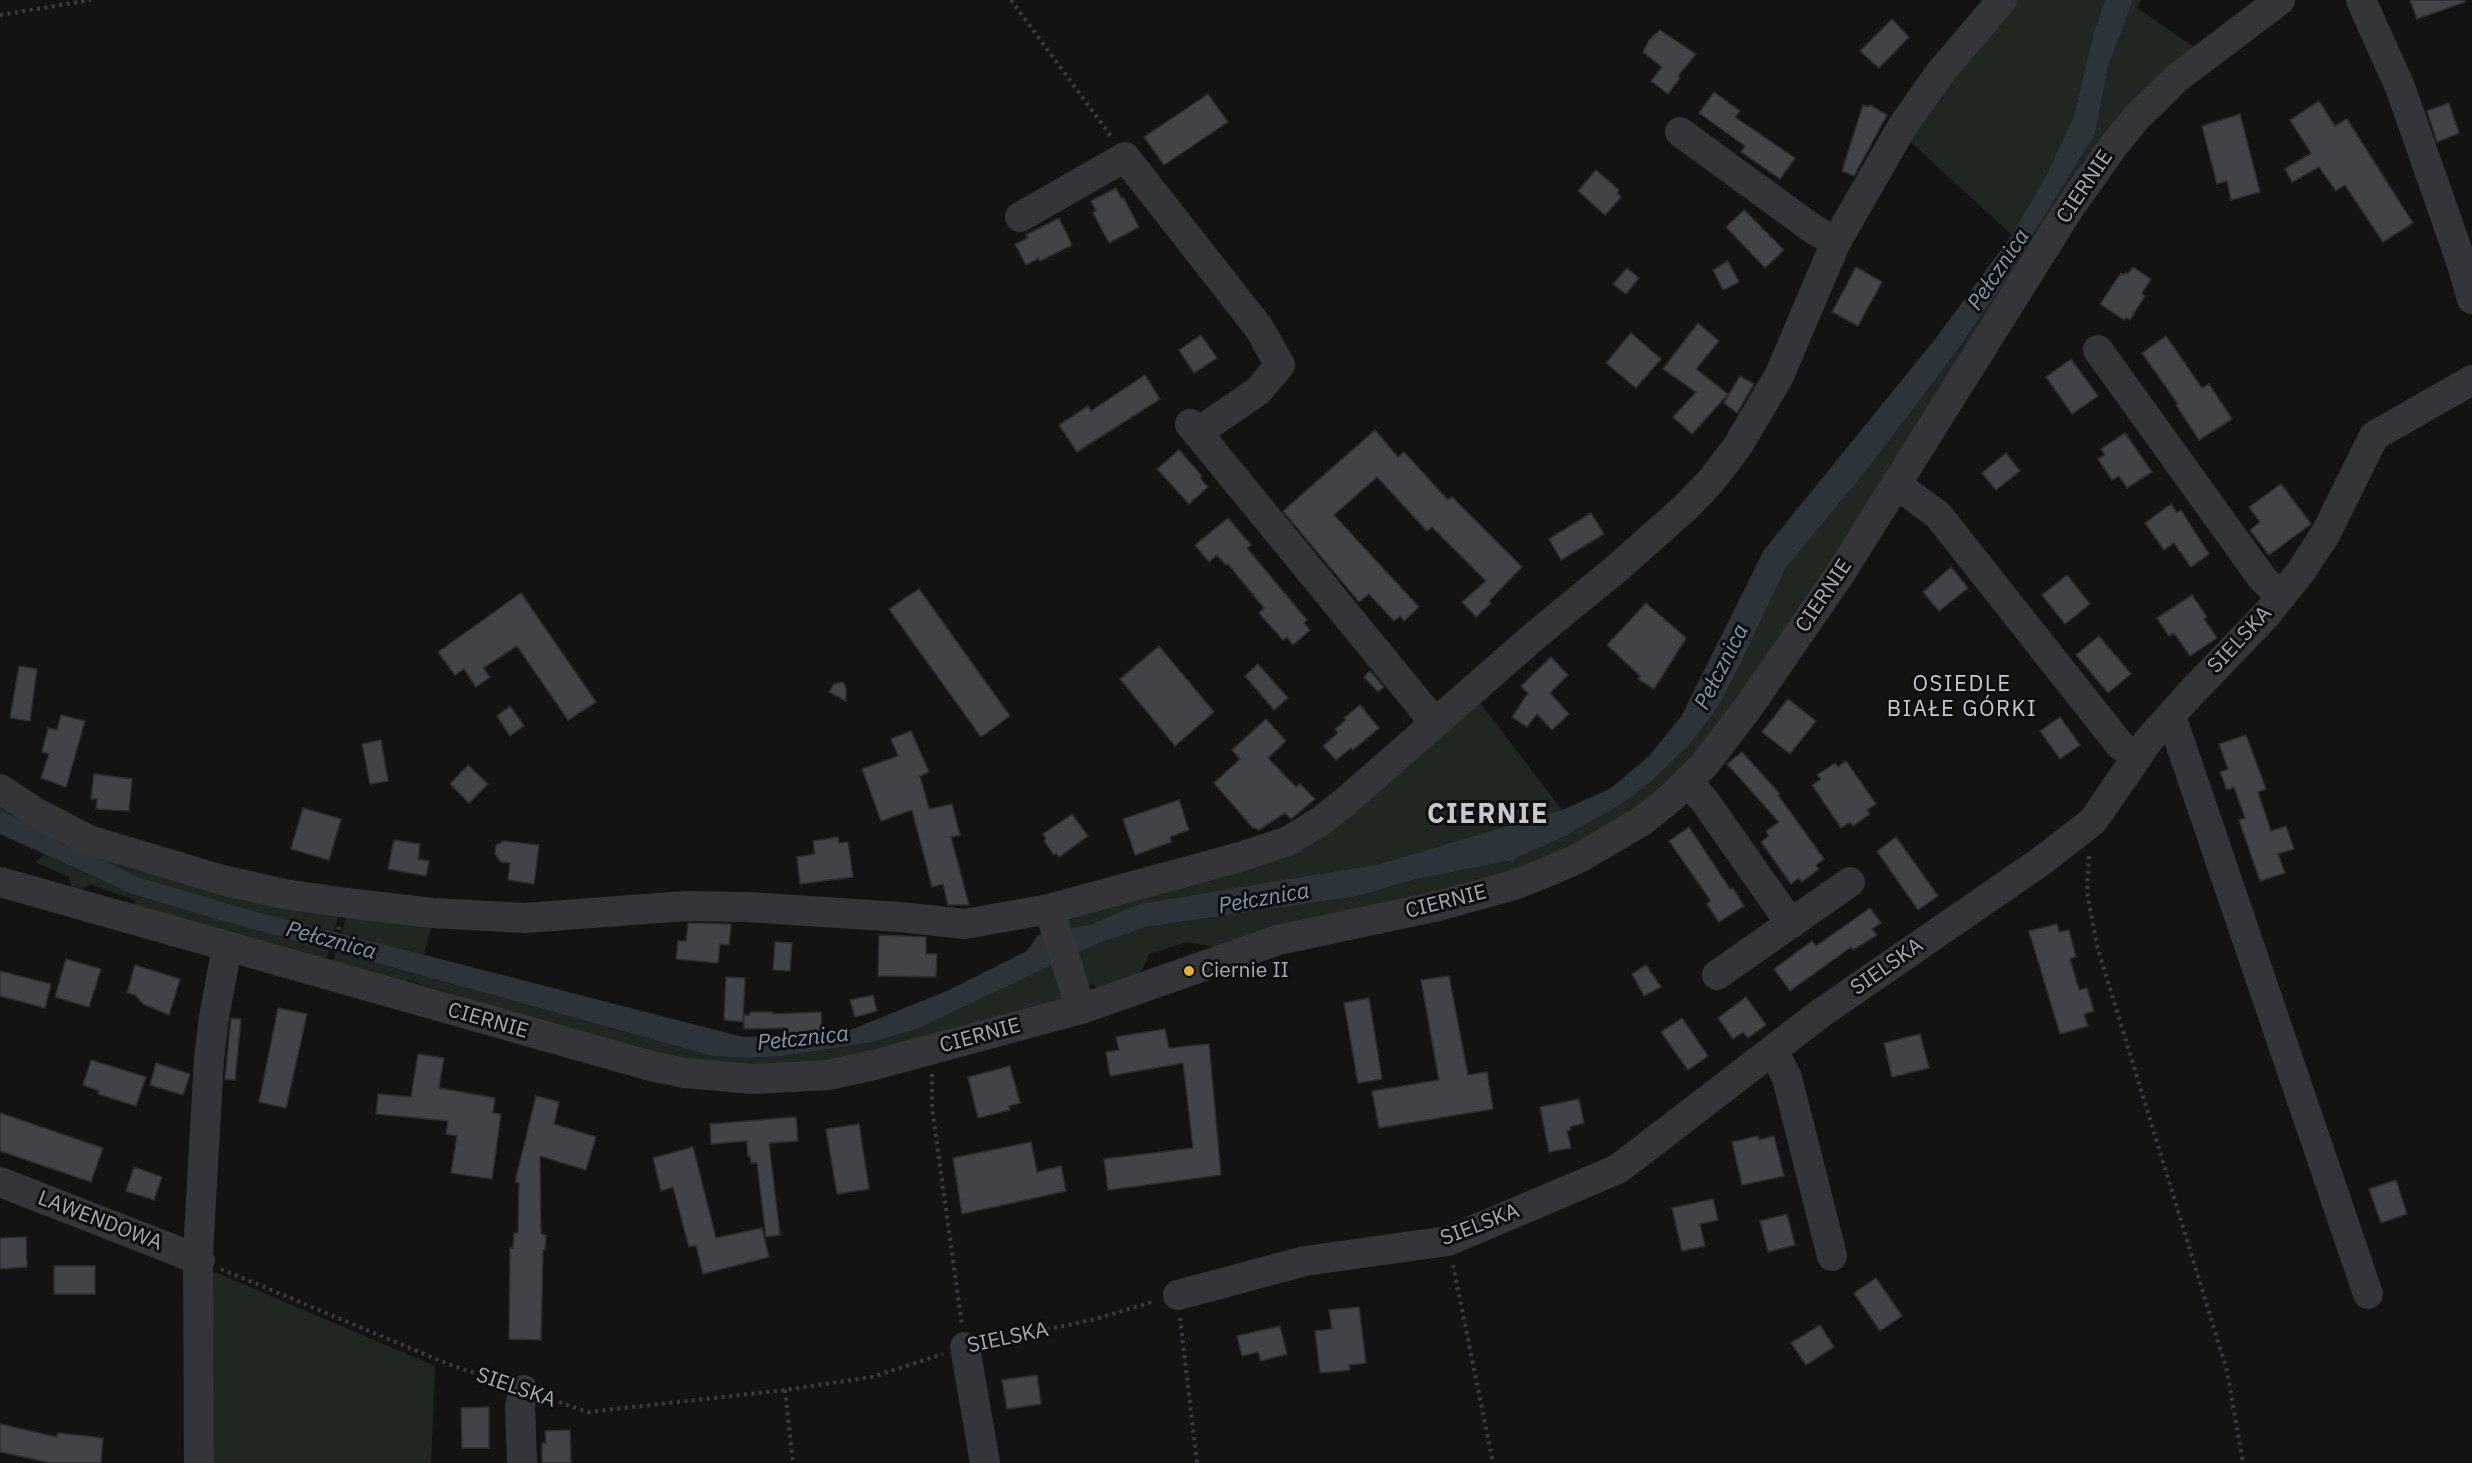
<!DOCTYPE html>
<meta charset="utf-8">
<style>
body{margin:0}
canvas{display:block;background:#131314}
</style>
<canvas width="2472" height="1463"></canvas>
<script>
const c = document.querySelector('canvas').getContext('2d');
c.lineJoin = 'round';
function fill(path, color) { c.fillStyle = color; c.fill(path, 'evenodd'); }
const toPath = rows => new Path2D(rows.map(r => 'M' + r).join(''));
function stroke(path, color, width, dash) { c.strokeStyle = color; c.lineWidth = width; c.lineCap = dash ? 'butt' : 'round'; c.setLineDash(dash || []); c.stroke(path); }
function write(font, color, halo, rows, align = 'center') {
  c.font = font + ' "IBM Plex Sans",sans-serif'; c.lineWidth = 6; c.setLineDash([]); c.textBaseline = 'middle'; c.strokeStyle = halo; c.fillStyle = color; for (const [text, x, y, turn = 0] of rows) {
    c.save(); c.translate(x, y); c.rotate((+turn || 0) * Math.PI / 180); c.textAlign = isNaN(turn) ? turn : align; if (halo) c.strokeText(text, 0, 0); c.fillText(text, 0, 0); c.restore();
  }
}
const green = toPath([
 [2011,0,2105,0,2094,32,2074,116,2047,174,2012,235,1905,137],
 [2133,0,2141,0,2137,8,2194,47,1779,649,1667,790,1546,864,1225,949,1187,942,1149,954,1140,975,1108,987,1097,987,1085,982,1073,955,1094,945,1146,927,1358,896,1416,879,1508,861,1513,863,1516,858,1566,836,1623,803,1653,780,1691,743,1719,705,1740,665,1785,569,1873,462,1958,349,1999,290,2078,162,2095,133,2108,67],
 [1478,700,1562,810,1379,864,1140,904,1092,924,1064,930,1065,916,1082,908,1306,848],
 [0,797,339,914,334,931,250,910,138,877,6,815,0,810],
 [44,855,132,894,329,950,325,963,134,911,135,900,89,884,82,890,72,887,69,877,35,862],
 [346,918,433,920,424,955,341,933],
 [335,952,713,1056,747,1058,783,1056,873,1042,917,1029,1058,962,1063,997,1058,1003,872,1056,783,1067,687,1061,465,1006,459,996,408,980,398,987,333,968],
 [205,1268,435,1366,431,1463,206,1463]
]);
const water = toPath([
 [2105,0,2133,0,2108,67,2095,134,1999,290,1958,349,1873,462,1785,569,1740,665,1719,705,1691,743,1653,780,1623,803,1566,836,1516,858,1513,863,1508,861,1416,879,1358,896,1146,927,1094,945,917,1029,873,1042,783,1056,747,1058,713,1056,206,916,132,894,0,834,0,810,138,877,250,910,743,1037,843,1033,949,990,1027,951,1038,935,1092,924,1139,904,1379,864,1562,810,1610,789,1649,756,1681,717,1764,550,1936,338,2012,235,2047,174,2074,116,2094,32]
]);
const building = toPath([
 [2410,0,2464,0,2465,2,2417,19,2410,0],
 [1892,19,1909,37,1879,68,1860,51,1892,19],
 [1660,30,1696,54,1678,76,1680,78,1668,94,1651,81,1662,67,1643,52,1649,40,1660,30],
 [1714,92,1740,111,1735,117,1795,158,1780,179,1741,152,1745,146,1699,113,1714,92],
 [1208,94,1228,122,1164,165,1144,137,1208,94],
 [2319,101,2335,126,2347,119,2413,223,2383,242,2345,185,2336,191,2319,167,2292,182,2285,169,2311,153,2290,120,2319,101],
 [2449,103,2459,133,2437,142,2427,111,2449,103],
 [1863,105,1868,107,1870,105,1887,115,1854,176,1842,171,1863,105],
 [2240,114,2260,192,2231,200,2227,181,2217,184,2202,126,2240,114],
 [1596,170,1619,190,1617,193,1621,197,1605,215,1578,191,1596,170],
 [1116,188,1121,198,1123,197,1139,227,1109,243,1093,213,1096,211,1091,201,1116,188],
 [1744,210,1784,250,1765,268,1726,227,1744,210],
 [1059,218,1072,245,1040,261,1039,258,1026,265,1015,244,1028,238,1026,235,1059,218],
 [1728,261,1739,282,1723,290,1713,270,1728,261],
 [1856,267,1882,282,1858,326,1832,312,1856,267],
 [2133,267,2151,279,2142,293,2145,296,2130,320,2126,317,2124,320,2100,304,2121,273,2123,275,2126,272,2128,274,2133,267],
 [1627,268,1639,278,1626,294,1613,284,1627,268],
 [1698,323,1719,341,1696,369,1728,394,1692,434,1673,417,1696,392,1663,369,1698,323],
 [1631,333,1661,359,1636,388,1606,363,1631,333],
 [1201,335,1217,358,1194,373,1179,350,1201,335],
 [2166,336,2202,388,2209,384,2232,419,2199,440,2176,405,2178,404,2142,353,2166,336],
 [2071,359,2098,396,2072,414,2046,377,2071,359],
 [1145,375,1160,399,1077,452,1059,425,1088,406,1091,411,1145,375],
 [1740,376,1754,384,1737,413,1724,403,1740,376],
 [1375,430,1398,457,1404,452,1448,500,1452,497,1522,567,1489,601,1491,603,1476,617,1462,602,1486,581,1432,527,1427,531,1377,477,1334,515,1419,607,1404,621,1400,616,1394,621,1369,594,1359,602,1283,511,1375,430],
 [2125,433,2152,472,2127,488,2119,476,2112,480,2098,459,2105,455,2101,449,2125,433],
 [1179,450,1202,476,1200,478,1208,487,1189,504,1157,469,1179,450],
 [2006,453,2020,471,1996,490,1982,473,2006,453],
 [2281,484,2311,524,2269,555,2250,530,2260,522,2249,507,2281,484],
 [2171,504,2177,513,2181,510,2209,554,2191,567,2174,543,2164,550,2145,523,2171,504],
 [1591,513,1604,534,1561,560,1549,539,1591,513],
 [1228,518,1251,545,1247,548,1307,620,1304,623,1310,630,1293,645,1287,637,1283,640,1259,613,1264,608,1228,564,1226,565,1217,555,1209,562,1195,545,1228,518],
 [1951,567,1968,588,1939,611,1923,592,1951,567],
 [2067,575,2090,604,2065,624,2042,595,2067,575],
 [919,589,1010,716,981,737,889,609,919,589],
 [521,593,596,702,568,720,517,646,483,668,490,677,476,687,464,669,455,675,438,652,521,593],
 [2192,595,2207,617,2204,619,2217,638,2190,656,2174,633,2169,636,2157,618,2192,595],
 [1646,603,1686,638,1654,689,1638,679,1640,676,1607,645,1646,603],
 [2099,636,2131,674,2108,693,2076,655,2099,636],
 [1159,646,1214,712,1175,746,1120,679,1159,646],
 [1551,657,1568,675,1550,693,1569,714,1552,730,1537,714,1527,727,1512,717,1528,693,1521,686,1551,657],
 [1258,664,1288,698,1274,710,1245,676,1258,664],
 [19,666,37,669,30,721,10,718,19,666],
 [1370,671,1384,687,1378,692,1364,677,1370,671],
 [843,682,846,688,846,701,829,692,834,684,843,682],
 [1788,699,1816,721,1790,754,1762,732,1788,699],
 [1360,705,1379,728,1353,750,1351,748,1336,760,1323,746,1338,733,1335,729,1346,720,1344,718,1360,705],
 [510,706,524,726,510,736,497,716,510,706],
 [61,715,85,721,66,787,41,778,49,754,42,752,48,728,57,730,61,715],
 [2060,717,2080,745,2060,759,2040,731,2060,717],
 [1266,719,1286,741,1268,758,1296,787,1300,784,1315,799,1291,819,1285,813,1259,830,1252,827,1214,783,1240,759,1232,750,1266,719],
 [911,731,929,772,920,776,929,809,952,804,960,835,951,837,969,905,948,905,943,884,932,887,912,810,881,821,865,777,862,769,898,756,891,739,911,731],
 [2246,735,2266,789,2258,792,2271,831,2286,826,2294,849,2278,854,2285,873,2260,881,2239,820,2245,818,2234,787,2227,790,2220,772,2228,769,2219,744,2246,735],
 [381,740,388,781,370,784,362,744,381,740],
 [1742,752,1780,794,1778,795,1824,859,1816,865,1819,869,1802,882,1799,878,1791,884,1761,842,1769,836,1766,831,1779,822,1727,764,1742,752],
 [1846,761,1876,804,1867,810,1870,814,1853,826,1850,822,1841,828,1812,785,1821,779,1817,775,1835,763,1838,767,1846,761],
 [468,765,488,784,469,803,450,784,468,765],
 [94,774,132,779,129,811,96,809,97,799,91,799,94,774],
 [1179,800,1189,830,1170,837,1171,842,1135,855,1123,819,1179,800],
 [303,808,341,819,329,860,291,849,303,808],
 [1072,814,1088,836,1059,857,1056,853,1054,855,1044,841,1046,839,1043,834,1072,814],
 [1689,827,1730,889,1733,888,1744,906,1719,922,1707,904,1711,901,1669,841,1689,827],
 [838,837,839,843,848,842,853,877,800,884,797,857,815,854,813,841,838,837],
 [1896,837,1938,896,1918,910,1877,851,1896,837],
 [394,840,420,844,418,859,429,861,426,876,388,869,394,840],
 [504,841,539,845,534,884,508,880,510,863,501,862,495,854,496,845,504,841],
 [1870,908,1881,923,1872,929,1877,935,1853,950,1851,947,1790,991,1774,969,1812,941,1816,946,1870,908],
 [688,923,731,924,729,945,720,944,718,963,676,959,678,941,686,941,688,923],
 [2057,924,2059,932,2069,930,2076,957,2070,959,2079,990,2087,988,2094,1011,2084,1014,2088,1026,2060,1034,2029,931,2057,924],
 [879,935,926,937,926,954,937,954,936,977,878,976,879,935],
 [775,942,792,943,790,971,773,970,775,942],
 [66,959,101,969,89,1007,55,997,66,959],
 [135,965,180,979,169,1015,143,1004,135,995,127,993,135,965],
 [1646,965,1661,987,1644,996,1632,974,1646,965],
 [0,971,51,984,45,1008,0,996,0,971],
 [1449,976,1468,1075,1487,1072,1493,1109,1379,1128,1372,1091,1439,1080,1421,980,1449,976],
 [726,977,745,978,743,1022,724,1020,726,977],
 [873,995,877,1011,855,1017,850,1000,873,995],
 [1746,997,1766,1025,1748,1038,1743,1032,1733,1039,1718,1018,1746,997],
 [1369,998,1382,1079,1358,1083,1344,1003,1369,998],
 [278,1008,307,1014,286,1108,259,1102,278,1008],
 [750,1012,773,1012,773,1014,821,1012,822,1032,786,1033,786,1028,744,1029,744,1015,750,1015,750,1012],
 [231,1018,241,1019,235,1080,225,1079,231,1018],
 [1682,1018,1708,1056,1688,1070,1661,1032,1682,1018],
 [1165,1029,1169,1048,1209,1044,1221,1175,1108,1190,1104,1159,1193,1148,1183,1063,1110,1076,1106,1052,1119,1050,1116,1037,1165,1029],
 [1920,1034,1929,1068,1892,1077,1884,1043,1920,1034],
 [418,1054,444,1058,439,1088,495,1098,493,1113,501,1114,492,1179,451,1173,457,1136,446,1134,448,1121,376,1114,378,1094,411,1097,418,1054],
 [91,1060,146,1077,136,1106,98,1094,99,1091,83,1085,91,1060],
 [156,1063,190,1074,183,1095,150,1085,156,1063],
 [1010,1066,1020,1103,1009,1106,1010,1110,978,1118,968,1077,1010,1066],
 [536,1096,559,1102,554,1124,596,1137,586,1170,540,1156,541,1234,546,1235,545,1250,543,1250,541,1340,509,1339,510,1248,513,1248,514,1233,518,1233,519,1183,515,1182,536,1096],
 [1579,1099,1584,1123,1570,1127,1571,1130,1567,1131,1571,1148,1549,1152,1540,1107,1579,1099],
 [0,1113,103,1148,91,1182,0,1151,0,1113],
 [796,1117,798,1141,769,1143,780,1235,766,1237,757,1163,751,1163,750,1156,748,1156,747,1141,711,1144,710,1124,796,1117],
 [859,1124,869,1189,837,1194,826,1129,859,1124],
 [1758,1136,1759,1140,1774,1136,1784,1176,1742,1185,1732,1142,1758,1136],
 [1031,1142,1037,1172,1061,1166,1066,1191,962,1214,953,1158,1031,1142],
 [693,1147,716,1238,762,1228,769,1257,703,1274,696,1245,689,1247,673,1187,661,1191,653,1158,693,1147],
 [134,1167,162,1177,154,1200,126,1191,134,1167],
 [2396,1180,2407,1214,2381,1223,2369,1189,2396,1180],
 [1713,1199,1718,1220,1700,1224,1705,1246,1682,1251,1672,1208,1713,1199],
 [1787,1214,1795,1245,1768,1252,1760,1221,1787,1214],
 [26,1237,27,1267,0,1269,0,1238,26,1237],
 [54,1266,95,1266,95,1294,54,1294,54,1266],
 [1876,1278,1902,1316,1880,1331,1854,1293,1876,1278],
 [1359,1307,1366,1363,1349,1365,1350,1370,1320,1373,1315,1331,1332,1329,1329,1310,1359,1307],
 [1820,1325,1834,1347,1806,1365,1791,1343,1820,1325],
 [1280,1326,1287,1354,1261,1361,1258,1352,1242,1356,1237,1336,1280,1326],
 [1037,1375,1041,1404,1007,1409,1002,1380,1037,1375],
 [489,1407,489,1448,462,1448,461,1408,489,1407],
 [0,1424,57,1437,58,1433,103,1438,101,1463,51,1463,0,1452,0,1424],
 [570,1430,571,1463,542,1463,542,1443,546,1443,545,1431,570,1430]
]);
const path = toPath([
 [1011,0,1113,139],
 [0,15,91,0],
 [2089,856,2087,891,2097,946,2227,1371,2243,1463],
 [332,951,339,927],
 [932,1074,932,1107,962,1326],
 [1453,1265,1493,1463],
 [221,1269,448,1364,501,1382],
 [1180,1318,1197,1463],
 [988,1342,1096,1319,1155,1301],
 [785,1390,793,1463],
 [545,1397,588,1412,785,1390,872,1377,943,1354]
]);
const minor = toPath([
 [2361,0,2400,87,2461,261,2472,299],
 [1680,132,1813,229,1836,242],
 [1020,217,1125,157,1259,328,1280,365,1258,391,1197,433],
 [2098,350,2262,578,2280,596],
 [1190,424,1435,723],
 [1896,484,1938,515,2120,745,2136,756],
 [2171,716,2368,1294],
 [1687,782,1704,800,1791,924],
 [0,789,35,812,89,840,222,880,284,894,347,903,432,913,525,918,685,906,748,907,900,917,965,924,1049,909,1240,857,1288,841,1321,821,1346,801,1538,633,1615,570,1686,507,1711,481,1737,447,1779,376,1836,242,1902,127,1940,73,2002,0],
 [0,882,651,1066,685,1073,753,1079,828,1075,874,1065,1081,1009,1278,940,1438,906,1514,885,1547,872,1579,858,1642,821,1673,796,1704,765,1747,709,1840,574,2070,207,2114,145,2137,117,2177,78,2280,0],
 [1049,909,1081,1009],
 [1717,975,1850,882],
 [1773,1050,1787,1078,1832,1256],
 [0,1182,200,1260],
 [1178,1295,1305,1261,1448,1241,1618,1169,1821,1013,2040,862,2093,821,2148,741,2191,693,2266,615,2302,570,2326,533,2374,436,2472,380],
 [965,1347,985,1463],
 [199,1463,198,1254,209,1058,214,1017,227,947],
 [522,1463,520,1407,523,1390]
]);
const markers = [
 [1189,971,6,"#e8ae37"]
];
const streetNames = [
 ["CIERNIE",2085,187,-56],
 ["CIERNIE",1824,596,-56],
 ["SIELSKA",2240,640,-47],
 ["CIERNIE",1446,902,-14],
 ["SIELSKA",1887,967,-35],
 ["CIERNIE",488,1021,16],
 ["CIERNIE",980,1036,-15],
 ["LAWENDOWA",100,1221,21],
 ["SIELSKA",1480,1225,-21],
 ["SIELSKA",1008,1338,-12],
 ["SIELSKA",516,1388,19]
];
const poiNames = [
 ["Ciernie II",1201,971]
];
const waterNames = [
 ["Pełcznica",1999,270,-56],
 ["Pełcznica",1722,667,-63],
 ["Pełcznica",1264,899,-10],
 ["Pełcznica",331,941,15],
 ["Pełcznica",803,1039,-6]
];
const neighbourhoodNames = [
 ["OSIEDLE",1962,685],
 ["BIAŁE GÓRKI",1962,710]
];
const districtNames = [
 ["CIERNIE",1488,815]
];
fill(green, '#1f2720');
fill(water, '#2c3339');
fill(building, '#424347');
stroke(building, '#2d2d30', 1.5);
stroke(path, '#3a3c40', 4, [3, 4.5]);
stroke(minor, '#343539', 30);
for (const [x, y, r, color] of markers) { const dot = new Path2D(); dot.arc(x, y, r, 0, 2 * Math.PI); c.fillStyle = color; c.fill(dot); stroke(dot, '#0e0e0f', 2); }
write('21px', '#a5a9b4', '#0e0e0f', streetNames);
write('21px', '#a5a9b4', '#0e0e0f', poiNames, 'left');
write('italic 22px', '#7d97ae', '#0e0e0f', waterNames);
c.letterSpacing = '1.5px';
write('22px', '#c6c8d0', '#0e0e0f', neighbourhoodNames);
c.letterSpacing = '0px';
c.letterSpacing = '1.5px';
write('bold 27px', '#c6c8d0', '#0e0e0f', districtNames);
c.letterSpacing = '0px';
</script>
